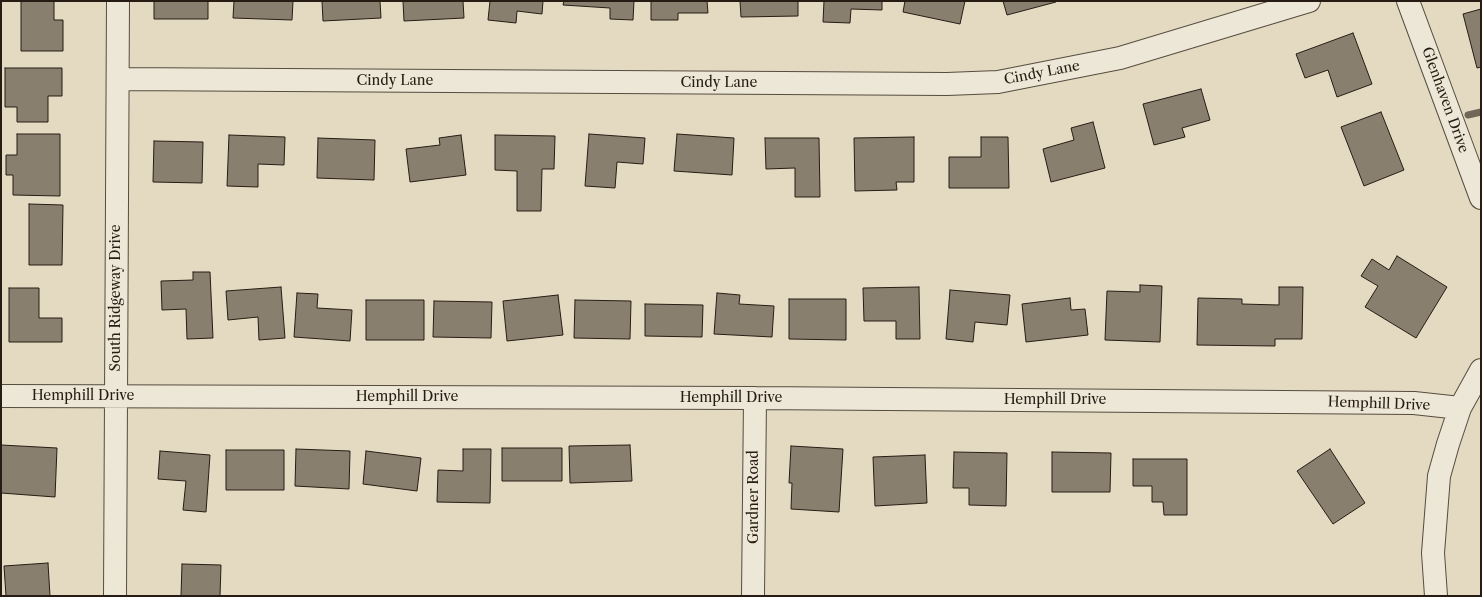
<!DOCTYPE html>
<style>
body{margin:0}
#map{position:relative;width:1482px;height:597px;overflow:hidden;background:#e3dac1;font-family:"Libre Caslon Text",serif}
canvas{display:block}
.frame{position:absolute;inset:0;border:2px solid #271c14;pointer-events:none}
</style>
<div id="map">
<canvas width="1482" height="597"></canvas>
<div class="frame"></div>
</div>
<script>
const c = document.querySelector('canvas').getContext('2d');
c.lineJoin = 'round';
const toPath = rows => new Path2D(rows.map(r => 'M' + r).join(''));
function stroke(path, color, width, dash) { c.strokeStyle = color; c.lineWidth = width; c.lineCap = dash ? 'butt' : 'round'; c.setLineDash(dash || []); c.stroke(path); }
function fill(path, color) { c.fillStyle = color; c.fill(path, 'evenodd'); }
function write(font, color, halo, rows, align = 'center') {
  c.font = font + ' "Libre Caslon Text",serif'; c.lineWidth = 3; c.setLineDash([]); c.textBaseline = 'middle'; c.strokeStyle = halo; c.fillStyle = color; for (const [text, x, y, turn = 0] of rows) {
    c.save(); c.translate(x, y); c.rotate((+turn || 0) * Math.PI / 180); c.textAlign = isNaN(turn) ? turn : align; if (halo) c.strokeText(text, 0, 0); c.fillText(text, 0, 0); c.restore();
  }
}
const stream = toPath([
 [1468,115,1481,112]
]);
const building = toPath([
 [21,1,54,1,54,20,63,20,63,51,21,51,21,1],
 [154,1,208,1,208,19,154,19,154,1],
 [234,1,293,1,292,20,233,18,234,1],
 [322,1,380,1,381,18,323,21,322,1],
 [403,1,463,1,464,18,404,21,403,1],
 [490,1,543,1,542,14,517,11,516,23,488,20,490,1],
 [564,1,634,1,633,20,610,19,610,8,563,5,564,1],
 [651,1,707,1,708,13,678,13,678,20,651,20,651,1],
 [740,1,798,1,798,16,741,17,740,1],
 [824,1,882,1,882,10,851,9,850,23,823,22,824,1],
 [905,1,965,1,960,24,903,12,905,1],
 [1003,1,1055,1,1056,2,1007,15,1003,1],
 [1481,9,1481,67,1477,68,1463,14,1481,9],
 [1353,33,1372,84,1337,97,1328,70,1305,78,1296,54,1353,33],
 [5,68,62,68,62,96,48,96,48,122,17,122,17,107,5,107,5,68],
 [1201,89,1210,120,1182,128,1185,137,1154,145,1143,104,1201,89],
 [1381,112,1404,170,1364,186,1341,127,1381,112],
 [1093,122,1105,168,1051,182,1043,149,1074,140,1071,128,1093,122],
 [17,134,60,134,60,196,13,195,13,175,6,175,6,155,17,155,17,134],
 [589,134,645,138,643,164,617,162,615,188,585,186,589,134],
 [677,134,734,138,732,175,674,171,677,134],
 [229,135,285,137,284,165,258,164,258,187,227,186,229,135],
 [461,135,466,175,410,182,406,149,440,145,439,138,461,135],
 [495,135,555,136,554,169,542,169,541,211,517,211,517,171,495,170,495,135],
 [914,137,914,182,896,182,897,190,855,191,854,138,914,137],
 [981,137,1008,137,1009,188,949,188,949,157,981,157,981,137],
 [318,138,375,140,374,180,317,178,318,138],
 [765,138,819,138,820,197,795,197,795,168,766,169,765,138],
 [154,141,203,142,202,183,153,182,154,141],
 [29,204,63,205,62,265,29,265,29,204],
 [1397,256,1447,287,1416,338,1365,307,1378,286,1361,276,1372,259,1389,270,1397,256],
 [193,272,210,272,213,338,187,339,186,309,162,310,161,281,193,280,193,272],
 [1140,285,1162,286,1160,342,1105,340,1107,291,1140,292,1140,285],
 [281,287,285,338,259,340,258,317,228,320,226,291,281,287],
 [919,287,920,339,896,339,896,321,864,321,863,288,919,287],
 [1279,287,1303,287,1302,339,1275,339,1275,346,1197,345,1198,298,1242,299,1242,304,1279,305,1279,287],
 [9,288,39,288,39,318,62,318,62,342,9,342,9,288],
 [950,290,1010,295,1007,325,975,322,973,342,946,339,950,290],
 [297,293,318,294,317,308,352,310,350,341,294,337,297,293],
 [717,293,740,295,739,304,774,306,772,337,714,334,717,293],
 [558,295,563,335,507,341,503,301,558,295],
 [1070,298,1071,310,1085,309,1088,335,1026,342,1022,304,1070,298],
 [789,299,846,299,846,340,789,339,789,299],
 [366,300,424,300,424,340,366,340,366,300],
 [575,300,631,301,630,339,574,338,575,300],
 [434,301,492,302,491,338,433,337,434,301],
 [645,304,703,305,702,337,645,336,645,304],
 [1,445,57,448,55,497,1,493,1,445],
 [630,445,632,481,570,483,569,446,630,445],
 [791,446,843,449,839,512,791,509,792,483,789,483,791,446],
 [502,448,562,448,562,481,502,481,502,448],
 [296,449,350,451,349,489,295,486,296,449],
 [463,449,491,449,490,503,437,502,438,470,463,471,463,449],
 [1330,449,1365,503,1333,524,1297,471,1330,449],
 [226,450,284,450,284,490,226,490,226,450],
 [160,451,210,455,206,512,183,510,186,481,158,479,160,451],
 [366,451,421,458,417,491,363,484,366,451],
 [954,452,1007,453,1006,506,969,505,969,488,953,488,954,452],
 [1052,452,1111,453,1110,492,1052,492,1052,452],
 [925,455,927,503,875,506,873,457,925,455],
 [1133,459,1187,459,1187,515,1164,515,1163,502,1152,502,1152,486,1133,486,1133,459],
 [48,563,50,596,6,596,4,566,48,563],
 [182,564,221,565,220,596,181,596,182,564]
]);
const minor = toPath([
 [1408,1,1481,198],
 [118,79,947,84,998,82,1120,58,1309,1],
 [1,396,755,398,1414,403,1460,408],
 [115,596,118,1],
 [753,596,755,398],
 [1436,596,1433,553,1439,476,1448,444,1460,408,1481,370]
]);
const streetNames = [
 ["Cindy Lane",1042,73,-11],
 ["Cindy Lane",395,81],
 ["Cindy Lane",719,83],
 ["Glenhaven Drive",1445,100,70],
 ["South Ridgeway Drive",116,298,-90],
 ["Hemphill Drive",83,396],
 ["Hemphill Drive",407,397],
 ["Hemphill Drive",731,398],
 ["Hemphill Drive",1055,400],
 ["Hemphill Drive",1379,404,2],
 ["Gardner Road",754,497,-90]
];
stroke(stream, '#716758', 7);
fill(building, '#897f6e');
stroke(building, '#271c14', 1);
stroke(minor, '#564c3f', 24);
stroke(minor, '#ede7d7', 22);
write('14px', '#271c14', '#ede7d7', streetNames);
</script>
